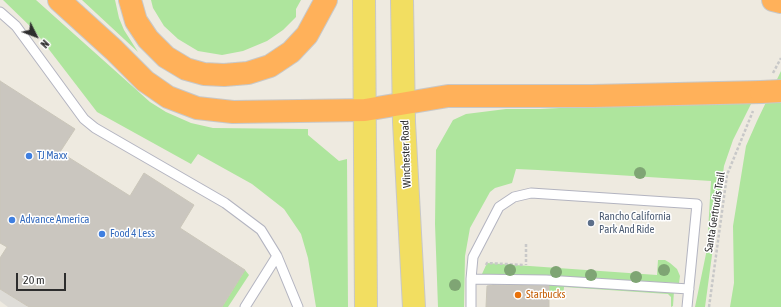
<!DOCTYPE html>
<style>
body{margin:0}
#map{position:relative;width:781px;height:307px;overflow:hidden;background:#eeeae0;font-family:"Asap Condensed",sans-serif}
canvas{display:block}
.north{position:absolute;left:16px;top:16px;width:40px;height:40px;-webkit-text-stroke:3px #fff;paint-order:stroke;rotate:132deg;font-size:11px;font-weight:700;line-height:16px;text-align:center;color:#2d2d2d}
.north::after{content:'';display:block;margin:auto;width:14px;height:18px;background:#2d2d2d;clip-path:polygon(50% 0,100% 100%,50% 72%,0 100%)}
.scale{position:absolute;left:16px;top:273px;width:50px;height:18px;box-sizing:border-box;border:2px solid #2d2d2d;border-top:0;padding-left:5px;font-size:12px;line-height:14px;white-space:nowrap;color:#2d2d2d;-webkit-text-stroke:3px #fff;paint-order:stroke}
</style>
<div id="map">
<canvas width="781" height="307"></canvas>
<div class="north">N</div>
<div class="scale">20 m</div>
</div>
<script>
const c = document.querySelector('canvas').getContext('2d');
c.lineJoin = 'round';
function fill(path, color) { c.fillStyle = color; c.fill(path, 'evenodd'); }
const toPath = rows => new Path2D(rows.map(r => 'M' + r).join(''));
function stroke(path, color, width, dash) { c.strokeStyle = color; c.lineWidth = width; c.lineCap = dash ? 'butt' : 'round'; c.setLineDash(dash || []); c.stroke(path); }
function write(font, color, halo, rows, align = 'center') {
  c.font = font + ' "Asap Condensed",sans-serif'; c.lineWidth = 3; c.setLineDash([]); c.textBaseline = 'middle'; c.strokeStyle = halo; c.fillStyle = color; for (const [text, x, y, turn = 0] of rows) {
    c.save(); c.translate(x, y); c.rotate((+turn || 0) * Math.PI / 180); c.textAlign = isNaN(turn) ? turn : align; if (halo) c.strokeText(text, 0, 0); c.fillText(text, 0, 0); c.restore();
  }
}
const green = toPath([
 [3,0,36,0,150,102,166,112,191,123,213,128,308,129,308,135,339,161,347,159,348,307,316,307,308,258,301,234,284,209,252,184,198,154,191,164,97,112,34,30],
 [82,0,115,0,119,18,124,30,138,52],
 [151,0,301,0,296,9,296,17,283,30,267,41,243,51,222,55,198,51,178,39,164,26,153,8],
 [781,71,781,307,730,307,734,283,733,226,746,146,757,121],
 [754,98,733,140,724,166,705,307,695,307,707,249,711,181,538,170,516,169,512,183,495,188,490,192,470,228,465,256,464,307,438,307,435,224,436,150,453,120,466,114,506,109,540,109],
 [658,260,665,260,670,263,677,269,680,276,679,283,482,274,487,263,657,275],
 [245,270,249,275,228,307,222,307],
 [549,284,674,291,673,306,671,307,671,297,668,294,564,287,563,298,549,297]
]);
const plaza = toPath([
 [0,289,27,306,27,307,8,307,0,301]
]);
const building = toPath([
 [0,81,75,129,60,152,130,196,144,173,194,205,180,228,245,270,222,307,29,307,0,289,0,258,7,247,0,243,0,81],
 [493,285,549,286,549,307,486,307,487,286,493,285]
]);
const path = toPath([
 [773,73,781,58],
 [526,244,526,265],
 [486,265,487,263,524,265],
 [709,307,727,175,753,111]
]);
const service = toPath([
 [0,12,16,26,84,119,95,128,225,203,261,230,277,256,298,307],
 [471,279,546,280,689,289],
 [245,307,277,256],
 [471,307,471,279,473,257,499,207,514,197,531,193,697,204,687,307]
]);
const primary = toPath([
 [364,0,366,307],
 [402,0,404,122,414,307]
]);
const motorway = toPath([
 [59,0,114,50,145,81,168,97,197,108,233,112,365,110,448,96,592,96,761,92],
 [130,0,136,21,148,39,166,57,186,69,204,74,224,75,248,73,270,66,291,52,307,35,326,0],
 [773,0,781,2]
]);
const motorwayBridge = toPath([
 [761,92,781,91]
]);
const trees = [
 [640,173],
 [510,270],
 [664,270],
 [556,272],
 [591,275],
 [636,277],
 [455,285]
];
const markers = [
 [29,156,4,"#3f7fe0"],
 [12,220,4,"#3f7fe0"],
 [591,223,4,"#5c6f8a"],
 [102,234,4,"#3f7fe0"],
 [518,295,4,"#e8710a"]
];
const streetNames = [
 ["Winchester Road",406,154,-92],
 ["Santa Gertrudis Trail",715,212,-81]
];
const shopNames = [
 ["TJ Maxx",37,156],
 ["Advance America",20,220],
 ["Food 4 Less",110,234]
];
const serviceNames = [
 ["Rancho California",599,217],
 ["Park And Ride",599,230]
];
const foodNames = [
 ["Starbucks",526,295]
];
fill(green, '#aee59d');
fill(plaza, '#dedcd7');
fill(building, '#cac6bf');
stroke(building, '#cac6b9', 1);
stroke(service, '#b3b4c0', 11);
stroke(primary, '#c8c8c8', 24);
stroke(motorway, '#c8c8c8', 24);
stroke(path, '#c8c8c8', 2.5, [3, 2]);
stroke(service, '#fff', 9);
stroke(primary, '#f2de61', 22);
stroke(motorway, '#ffb15a', 22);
stroke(motorwayBridge, '#c8c8c8', 24, []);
stroke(motorwayBridge, '#ffb15a', 22);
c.fillStyle = '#7fa574';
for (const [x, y] of trees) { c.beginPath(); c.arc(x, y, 6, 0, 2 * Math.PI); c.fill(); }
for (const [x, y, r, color] of markers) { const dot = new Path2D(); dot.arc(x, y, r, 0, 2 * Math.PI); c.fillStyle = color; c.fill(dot); stroke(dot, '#fff', 1.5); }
write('11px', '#2d2d2d', '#fff', streetNames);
write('11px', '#366cbe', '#fff', shopNames, 'left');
write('11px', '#4e5e75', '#fff', serviceNames, 'left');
write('11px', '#c56008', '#fff', foodNames, 'left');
</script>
